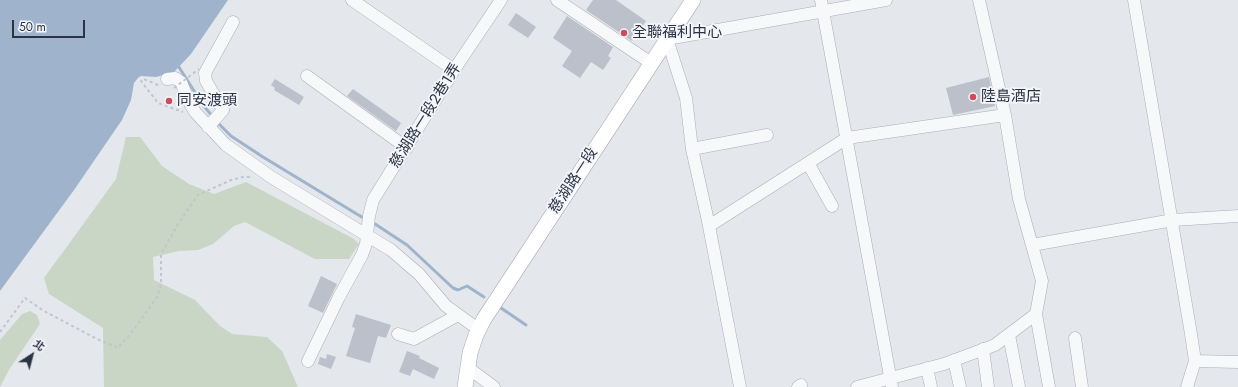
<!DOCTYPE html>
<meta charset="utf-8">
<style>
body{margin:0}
#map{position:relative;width:1238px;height:387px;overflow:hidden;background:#e4e7ec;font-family:Jost,"Noto Sans TC",sans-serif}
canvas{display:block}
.north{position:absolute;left:12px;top:335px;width:40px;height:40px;-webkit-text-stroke:3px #f4f6f9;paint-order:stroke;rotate:36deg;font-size:11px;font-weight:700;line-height:16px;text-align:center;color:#2b3445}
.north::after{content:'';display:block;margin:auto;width:14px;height:18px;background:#2b3445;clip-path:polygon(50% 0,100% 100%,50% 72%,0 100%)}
.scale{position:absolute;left:12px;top:20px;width:73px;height:18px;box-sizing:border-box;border:2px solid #2b3445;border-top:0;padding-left:5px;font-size:12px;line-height:14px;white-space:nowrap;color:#2b3445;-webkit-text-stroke:3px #f4f6f9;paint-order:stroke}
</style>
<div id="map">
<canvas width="1238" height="387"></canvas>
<div class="north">北</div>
<div class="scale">50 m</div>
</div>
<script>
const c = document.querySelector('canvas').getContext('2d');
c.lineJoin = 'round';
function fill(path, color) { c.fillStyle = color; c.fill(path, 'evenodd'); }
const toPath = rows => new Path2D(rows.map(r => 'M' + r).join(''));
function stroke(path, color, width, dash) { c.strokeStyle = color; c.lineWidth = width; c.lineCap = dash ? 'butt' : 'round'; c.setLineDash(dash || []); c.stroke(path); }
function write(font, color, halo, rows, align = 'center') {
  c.font = font + ' Jost,"Noto Sans TC",sans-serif'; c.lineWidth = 3.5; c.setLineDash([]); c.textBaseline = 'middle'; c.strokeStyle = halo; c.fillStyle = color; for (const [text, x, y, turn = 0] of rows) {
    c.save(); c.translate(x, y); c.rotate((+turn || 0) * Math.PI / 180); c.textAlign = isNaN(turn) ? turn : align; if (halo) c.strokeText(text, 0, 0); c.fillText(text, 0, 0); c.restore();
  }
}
const green = toPath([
 [126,137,140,137,162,166,189,184,214,194,246,182,354,239,359,244,349,259,315,259,245,222,234,226,213,244,198,250,179,251,153,257,154,280,195,300,220,326,232,334,267,337,282,351,298,387,104,387,103,328,49,294,44,278,116,179],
 [30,311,37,315,40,324,10,368,0,387,0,340,22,314]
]);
const water = toPath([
 [0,0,228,0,191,54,174,72,156,77,141,76,138,78,134,83,131,100,122,120,74,190,0,291]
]);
const stream = toPath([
 [177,64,203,105,213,117],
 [216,121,231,136,263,157,365,219],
 [372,222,407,245,453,288,458,290,467,286,484,297],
 [501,308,526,325]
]);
const building = toPath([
 [593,0,616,0,646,21,632,41,586,10],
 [516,13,536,27,528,38,508,25],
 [567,16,613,47,608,56,611,58,603,70,591,62,580,78,562,66,572,51,553,38],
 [989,77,995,106,953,115,946,88],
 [275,79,304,97,299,105,274,90,275,88,271,85],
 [353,89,401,123,396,131,347,96],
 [321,276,337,284,323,313,308,306],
 [356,314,391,325,386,338,378,336,370,363,346,356,355,328,352,327],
 [407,351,420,356,419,358,439,368,434,379,413,369,410,376,399,372],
 [327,354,336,357,331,369,318,364,320,357,326,359]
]);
const path = toPath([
 [158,85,146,80,143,79,141,81,158,103,183,112],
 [0,332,25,298,44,311,97,339,118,348,135,328,157,297,161,284,161,254,178,224,198,195,231,180,243,177,252,177]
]);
const minor = toPath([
 [352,0,454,70],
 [557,0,651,63],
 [821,0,892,387],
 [1134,0,1191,334,1195,361,1187,387],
 [307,76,407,148],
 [167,79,175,78,181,82,189,102,195,112,226,145,271,177,391,250,419,274,446,306,478,329],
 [208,127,223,110,206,81,205,73,233,22],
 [692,149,767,135],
 [808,163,832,206],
 [709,226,847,138,1005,115],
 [1032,245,1173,220,1238,216],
 [1036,314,1049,387],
 [398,334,414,339,458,315],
 [1009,335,1019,387],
 [1075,338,1082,387],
 [983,349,988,387],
 [954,360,960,387],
 [308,361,339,297,362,255,366,244,369,216,373,200,454,70,501,0],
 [1195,361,1238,362],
 [467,367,494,387],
 [927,368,931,387],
 [740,387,708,221,692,149,686,98,667,39,886,0],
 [798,387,801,385],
 [857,387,944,364,995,345,1036,314,1042,281,1019,199,1005,115,979,0]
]);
const major = toPath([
 [465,387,470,353,476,335,484,319,693,0]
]);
const pathBridge = toPath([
 [174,88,199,69]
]);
const markers = [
 [624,33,4,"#d1495b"],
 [973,97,4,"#d1495b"],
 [169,101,4,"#d1495b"]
];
const poiNames = [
 ["全聯福利中心",632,33],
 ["陸島酒店",981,97],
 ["同安渡頭",177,101]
];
const streetNames = [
 ["慈湖路一段2巷1弄",426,116,-58],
 ["慈湖路一段",574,181,-57]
];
fill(green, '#c9d6c5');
fill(water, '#9fb4cc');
stroke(stream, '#9fb4cc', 3);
fill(building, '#bbc0ca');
stroke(minor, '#a9aeb7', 13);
stroke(major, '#a3abb8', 16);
stroke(path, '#c2c5cb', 2, [3, 3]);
stroke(minor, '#f7f8fa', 12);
stroke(major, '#fff', 15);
stroke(pathBridge, '#c2c5cb', 2, [3, 3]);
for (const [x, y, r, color] of markers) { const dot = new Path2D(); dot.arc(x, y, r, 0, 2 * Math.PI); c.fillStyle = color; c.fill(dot); stroke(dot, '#f4f6f9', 1.5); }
write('15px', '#2b3445', '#f4f6f9', poiNames, 'left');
write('15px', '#2b3445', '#f4f6f9', streetNames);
</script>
